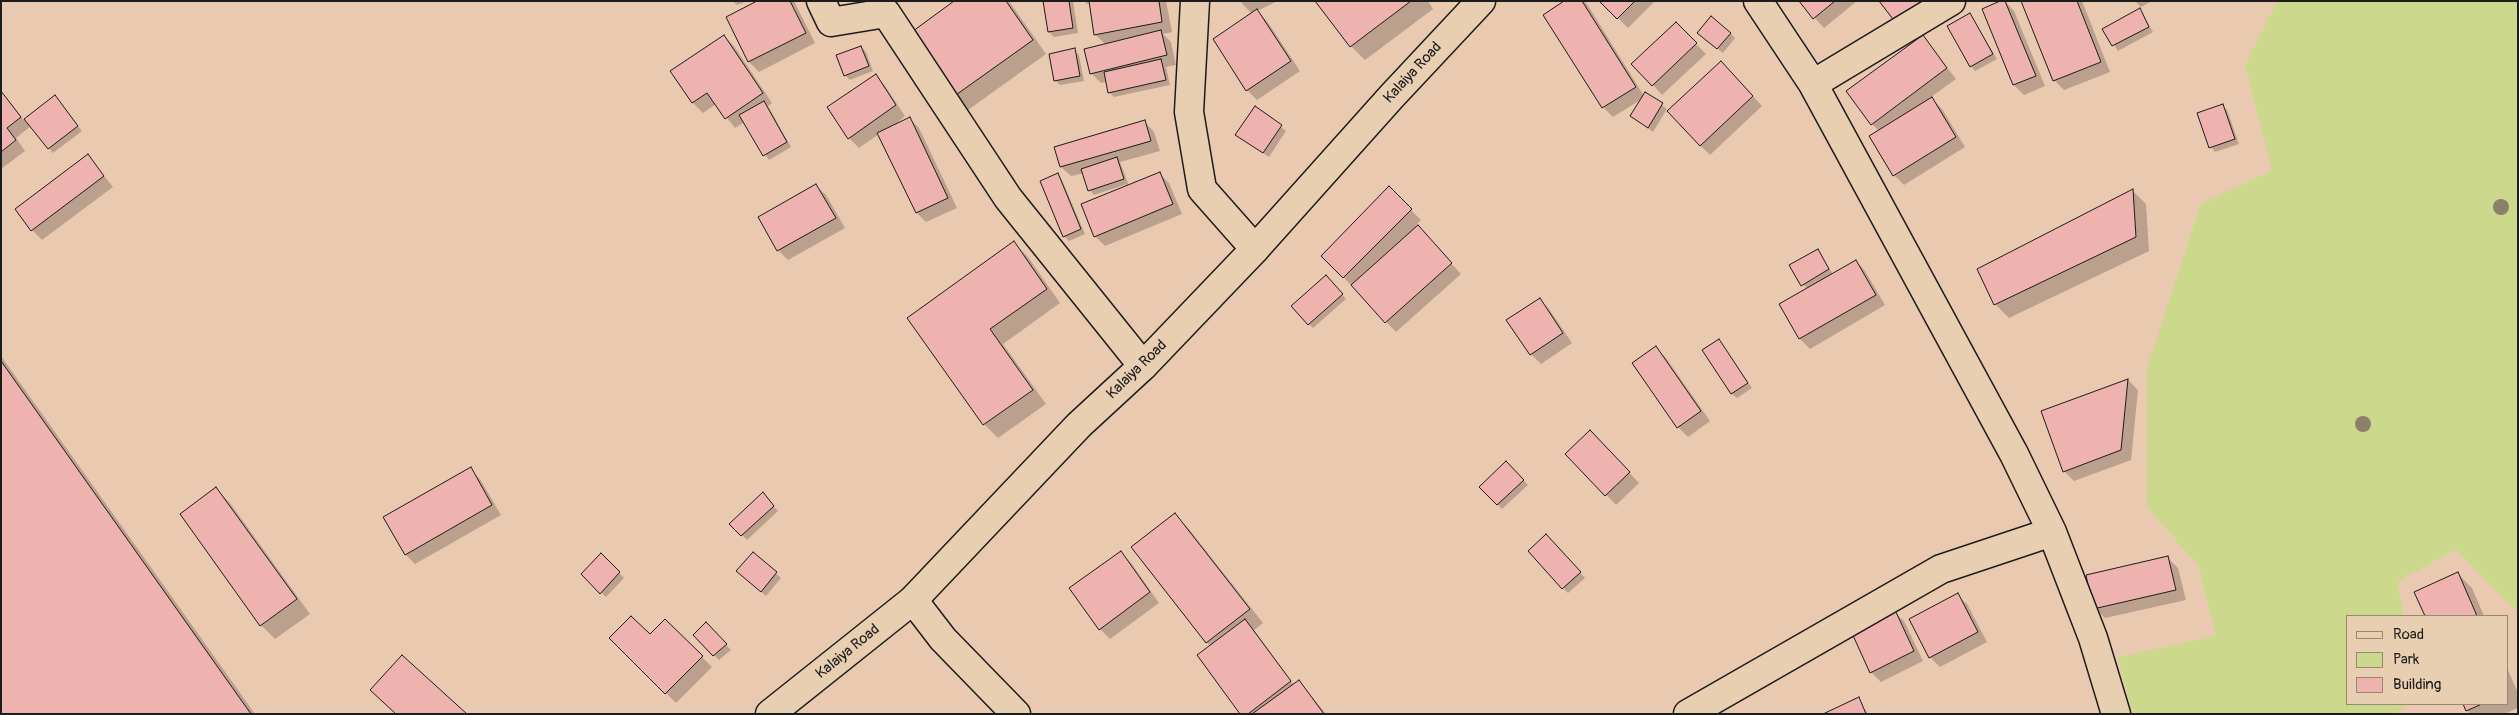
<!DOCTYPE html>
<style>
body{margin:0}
#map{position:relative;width:2519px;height:715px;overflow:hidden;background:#eac9b1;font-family:Pangolin,sans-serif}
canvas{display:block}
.frame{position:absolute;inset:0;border:2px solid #1c1c1c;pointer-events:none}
.legend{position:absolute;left:2346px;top:615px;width:162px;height:90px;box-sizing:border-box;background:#e9cfb1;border:1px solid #978775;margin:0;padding:6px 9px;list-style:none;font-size:15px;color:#1c1c1c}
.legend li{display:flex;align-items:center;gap:10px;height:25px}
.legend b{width:25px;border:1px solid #978775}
</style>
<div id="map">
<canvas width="2519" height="715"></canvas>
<div class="frame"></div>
<ul class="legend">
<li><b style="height:6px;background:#e9cfb1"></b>Road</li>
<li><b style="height:14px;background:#ccd98c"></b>Park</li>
<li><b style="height:14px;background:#eeb2af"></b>Building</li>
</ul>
</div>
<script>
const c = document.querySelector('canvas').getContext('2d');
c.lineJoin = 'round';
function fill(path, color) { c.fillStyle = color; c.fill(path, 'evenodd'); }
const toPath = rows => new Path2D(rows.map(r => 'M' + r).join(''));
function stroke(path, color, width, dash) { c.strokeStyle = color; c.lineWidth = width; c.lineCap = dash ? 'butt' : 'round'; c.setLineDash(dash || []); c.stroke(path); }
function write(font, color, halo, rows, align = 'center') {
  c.font = font + ' Pangolin,sans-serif'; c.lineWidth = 4; c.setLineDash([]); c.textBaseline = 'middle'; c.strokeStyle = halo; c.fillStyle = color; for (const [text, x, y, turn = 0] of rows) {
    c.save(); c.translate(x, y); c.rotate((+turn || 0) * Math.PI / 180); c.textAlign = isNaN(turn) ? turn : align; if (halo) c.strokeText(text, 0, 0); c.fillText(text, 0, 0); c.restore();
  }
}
const green = toPath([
 [2277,1,2518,1,2518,613,2456,550,2398,581,2403,616,2348,616,2348,704,2408,704,2394,714,2133,714,2117,657,2216,636,2198,565,2147,507,2147,368,2201,204,2272,170,2245,65]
]);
const shadow = toPath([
 [733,1,748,1,737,5],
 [760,1,794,1,815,43,759,72,749,62,727,18],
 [957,1,1009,1,1046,54,968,110,954,96],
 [1044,1,1073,1,1078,33,1054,37,1049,32],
 [1084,1,1166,1,1172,32,1163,34,1171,42,1176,65,1166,67,1170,85,1114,97,1109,92,1107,82,1101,83,1091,73,1106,45,1095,34,1090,3,1087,4],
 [1240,1,1278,1,1257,11,1267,21,1300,71,1257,100,1247,90,1252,14],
 [1317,1,1428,1,1433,9,1365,60,1351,46],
 [1566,1,1584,1,1587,4,1644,96,1646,94,1667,109,1653,132,1631,116,1642,99,1613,117,1603,107,1545,15],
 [1601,1,1655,1,1628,28],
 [1800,1,1857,1,1824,28],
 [2005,1,2014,11,2045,86,2024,95,2014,85,1983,10],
 [2023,1,2082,1,2110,72,2064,90,2054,80],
 [2135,1,2152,1,2141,7],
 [2140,10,2153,32,2118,51,2104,29],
 [1970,14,1997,59,1975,71,1971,66],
 [1676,24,1706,54,1662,95,1653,85],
 [1730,33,1735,38,1723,53,1704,38],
 [724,36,734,46,772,103,768,106,791,147,769,160,745,122,735,128,716,104,703,113,693,103,672,71],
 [1922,36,1956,79,1931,97,1942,109,1965,147,1904,185,1894,175,1879,131,1872,124],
 [861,47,866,52,873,71,850,80,845,75],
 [1074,50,1079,55,1084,81,1060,85,1055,80],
 [1731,72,1762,106,1710,155,1700,145],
 [876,76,885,86,905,116,892,127,909,118,919,128,957,208,926,222,917,213,879,134,859,148,849,138],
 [1,91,24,120,55,96,82,131,53,153,31,126,16,138,25,151,1,169],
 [2222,105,2227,110,2239,144,2215,152,2211,147],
 [1256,108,1286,131,1269,157,1242,139],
 [1145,122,1154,132,1160,151,1120,162,1129,186,1159,173,1169,183,1182,214,1105,246,1095,236,1127,184,1094,195,1090,190,1084,173,1071,176,1061,167],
 [88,156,113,187,42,240,32,230],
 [1057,175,1062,180,1085,234,1069,241,1064,236],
 [816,186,826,195,845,228,788,260,778,250,760,218],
 [1389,188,1421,220,1416,225,1461,274,1396,332,1323,256],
 [2133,191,2146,204,2149,251,2009,318,1995,304],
 [1014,243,1028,257,1060,303,1003,344,1046,404,998,438,984,424,909,318],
 [1817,250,1833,274,1856,261,1865,271,1885,305,1810,349,1800,339,1781,304,1807,289,1791,266],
 [1331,282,1346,299,1313,328,1309,324],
 [1539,299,1549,309,1572,343,1541,364,1531,354],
 [1719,341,1752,388,1737,398,1732,394],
 [1656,348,1666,358,1710,421,1688,437,1678,427],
 [1,356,255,714,1,714],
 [2128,380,2138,390,2131,460,2074,481,2064,471,2043,412],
 [1600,441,1639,483,1616,505,1567,454],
 [1506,463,1528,485,1502,509,1481,487],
 [470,469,480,479,501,515,415,564,406,555],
 [216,489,230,503,310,614,275,639,261,625,181,514],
 [767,499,778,511,747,540,731,524],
 [1175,515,1189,529,1263,623,1254,630,1294,685,1299,681,1326,714,1242,714,1210,646,1207,642],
 [1551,541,1585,578,1568,593,1563,588],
 [753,553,781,578,766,596,743,576],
 [1121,553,1131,563,1159,603,1110,639,1100,629],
 [601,555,624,578,606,597,582,574],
 [2168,558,2178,568,2186,600,2105,618,2095,608],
 [2458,574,2472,588,2484,616,2426,616,2416,593],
 [1957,595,1967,604,1987,642,1940,667,1930,657],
 [1894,612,1904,621,1923,661,1881,682,1871,672],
 [665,620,712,667,676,703,611,638,650,636],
 [706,624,731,650,719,660,694,635],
 [2508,670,2518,693,2518,708,2504,714,2470,714,2464,704,2508,704],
 [1858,698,1868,714,1826,714]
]);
const building = toPath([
 [757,1,790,1,806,33,748,62,726,17,757,1],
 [954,1,1006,1,1033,40,953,97,909,34,954,1],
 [1043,1,1069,1,1073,28,1048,32,1043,1],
 [1089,1,1159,1,1162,22,1094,35,1089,1],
 [1315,1,1411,1,1350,47,1315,1],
 [1564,1,1582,1,1636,87,1602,108,1543,15,1564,1],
 [1599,1,1635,1,1617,19,1599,1],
 [1799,1,1835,1,1813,19,1799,1],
 [1879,1,1930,1,1899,27,1879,1],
 [2000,1,2005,1,2036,76,2013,85,1982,9,2000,1],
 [2021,1,2077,1,2101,62,2053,81,2021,1],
 [2140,8,2149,27,2112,46,2102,29,2140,8],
 [1257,9,1291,61,1246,91,1213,39,1257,9],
 [1970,13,1993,54,1970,67,1947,26,1970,13],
 [1711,16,1731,33,1717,49,1697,33,1711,16],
 [1676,22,1697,43,1652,86,1631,64,1676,22],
 [1161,30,1167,55,1090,74,1084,49,1161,30],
 [724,35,763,93,725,119,707,93,692,103,670,71,724,35],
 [1923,35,1947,68,1871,125,1846,91,1923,35],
 [861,46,869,66,844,76,836,55,861,46],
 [1075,48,1080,76,1054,81,1049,54,1075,48],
 [1161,59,1166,80,1108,93,1104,72,1161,59],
 [1721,61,1753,96,1700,146,1667,111,1721,61],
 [876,74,896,105,848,139,827,107,876,74],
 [1,91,21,117,7,128,16,140,1,152,1,91],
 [1645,92,1663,103,1648,128,1630,116,1645,92],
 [55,95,78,126,48,149,24,119,55,95],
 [1932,97,1956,137,1893,176,1869,136,1932,97],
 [764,101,787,142,763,156,739,115,764,101],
 [2223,104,2235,139,2209,148,2197,113,2223,104],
 [1255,106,1282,125,1263,153,1235,135,1255,106],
 [910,117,948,198,916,213,877,133,910,117],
 [1145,120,1151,141,1060,167,1054,147,1145,120],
 [88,154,104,176,31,231,15,209,88,154],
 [1117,157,1124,179,1088,191,1081,169,1117,157],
 [1160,172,1173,204,1094,237,1081,204,1160,172],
 [1058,173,1081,229,1063,237,1040,181,1058,173],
 [816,184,836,218,777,251,758,217,816,184],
 [1389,186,1412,209,1343,278,1321,256,1389,186],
 [2133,189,2136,237,1994,305,1977,269,2133,189],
 [1418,225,1452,263,1385,323,1351,285,1418,225],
 [1014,241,1047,289,990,329,1033,390,983,425,907,318,1014,241],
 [1818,249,1829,269,1801,286,1789,265,1818,249],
 [1856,260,1876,295,1799,339,1779,304,1856,260],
 [1326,275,1343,294,1308,325,1291,306,1326,275],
 [1540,298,1563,333,1530,355,1506,320,1540,298],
 [1719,339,1748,383,1731,394,1702,350,1719,339],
 [1656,346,1701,411,1677,428,1632,363,1656,346],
 [1,361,251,714,1,714,1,361],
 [2128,379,2121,450,2063,472,2041,411,2128,379],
 [1590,430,1630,472,1605,496,1565,454,1590,430],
 [1506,461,1524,480,1497,505,1479,487,1506,461],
 [471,467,492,505,405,555,383,517,471,467],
 [216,487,297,599,260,626,180,514,216,487],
 [763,492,774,506,741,536,729,524,763,492],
 [1175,513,1250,609,1206,643,1131,547,1175,513],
 [1546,534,1581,572,1562,589,1528,551,1546,534],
 [1121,551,1150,592,1099,630,1069,588,1121,551],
 [753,552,777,572,761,592,736,571,753,552],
 [601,553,620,572,600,594,581,574,601,553],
 [2168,556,2176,590,2093,609,2086,575,2168,556],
 [2458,572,2477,616,2425,616,2414,592,2458,572],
 [1958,593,1978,632,1929,658,1909,619,1958,593],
 [1895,610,1914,651,1870,673,1851,631,1895,610],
 [631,616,650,634,665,619,703,656,665,694,609,638,631,616],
 [1245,619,1291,681,1248,714,1240,714,1197,655,1245,619],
 [706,622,727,644,713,656,693,635,706,622],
 [402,655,467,714,396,714,370,690,402,655],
 [1299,680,1324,714,1252,714,1299,680],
 [1859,697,1866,714,1823,714,1859,697],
 [2463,704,2482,704,2466,711,2463,704]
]);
const minor = toPath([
 [821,1,831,22,886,13,1008,198,1143,366],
 [1195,1,1189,112,1202,189,1255,249],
 [1758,1,1813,84,2014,454,2052,532,2093,638,2116,714],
 [1813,84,1951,1],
 [913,600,943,639,1016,714],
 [1688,714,1941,569,2052,532]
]);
const major = toPath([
 [770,714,913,600,1079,425,1143,366,1255,249,1392,96,1481,1]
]);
const trees = [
 [2501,207],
 [2363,424]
];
const streetNames = [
 ["Kalaiya Road",1413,73,-47],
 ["Kalaiya Road",1137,370,-44],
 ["Kalaiya Road",848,652,-39]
];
fill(green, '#ccd98c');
fill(shadow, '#0003');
fill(building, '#eeb2af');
stroke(building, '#1c1c1c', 1);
stroke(minor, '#1c1c1c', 31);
stroke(major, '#1c1c1c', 31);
stroke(minor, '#e9cfb1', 28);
stroke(major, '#e9cfb1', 28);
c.fillStyle = '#8c7f6b';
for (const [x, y] of trees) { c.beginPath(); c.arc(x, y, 8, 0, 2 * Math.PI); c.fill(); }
write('15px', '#1c1c1c', '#e9cfb1', streetNames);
</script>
